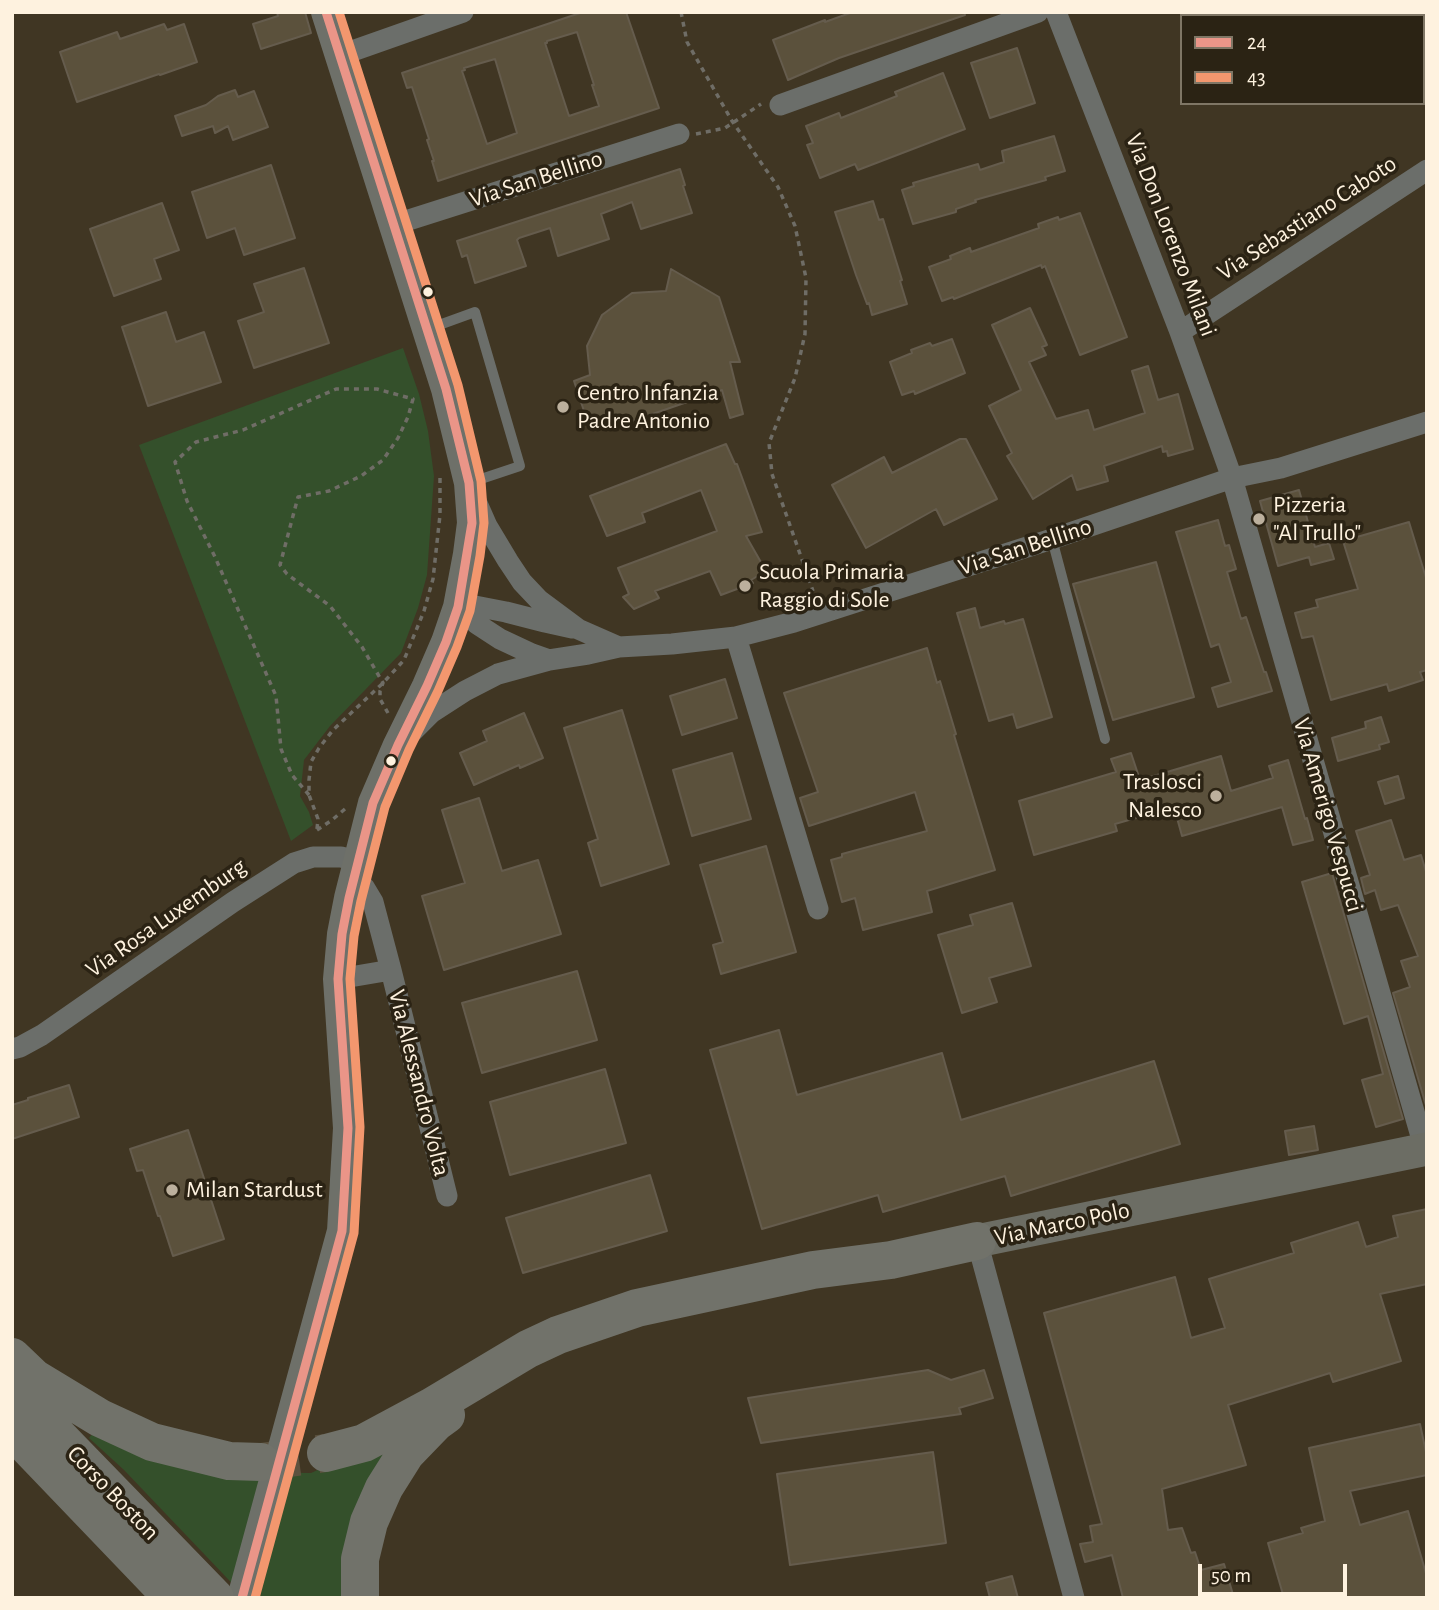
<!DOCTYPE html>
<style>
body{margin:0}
#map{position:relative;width:1439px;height:1610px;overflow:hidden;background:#403623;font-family:"Alegreya Sans",sans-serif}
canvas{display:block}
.frame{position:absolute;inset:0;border:14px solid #fef2df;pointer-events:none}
.legend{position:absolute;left:1180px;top:14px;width:245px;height:91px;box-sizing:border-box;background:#2b2314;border:2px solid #7f7665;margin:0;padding:9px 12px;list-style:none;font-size:21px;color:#fef2df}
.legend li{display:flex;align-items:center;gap:14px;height:35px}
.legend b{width:35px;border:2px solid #7f7665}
.scale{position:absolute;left:1198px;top:1564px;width:149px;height:32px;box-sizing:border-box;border:4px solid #fef2df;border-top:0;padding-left:9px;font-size:21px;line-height:24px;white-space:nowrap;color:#fef2df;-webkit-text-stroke:5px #2b2314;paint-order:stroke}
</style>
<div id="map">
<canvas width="1439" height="1610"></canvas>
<div class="frame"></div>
<ul class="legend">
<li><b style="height:9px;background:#ea9588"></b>24</li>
<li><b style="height:9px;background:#f3976e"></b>43</li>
</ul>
<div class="scale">50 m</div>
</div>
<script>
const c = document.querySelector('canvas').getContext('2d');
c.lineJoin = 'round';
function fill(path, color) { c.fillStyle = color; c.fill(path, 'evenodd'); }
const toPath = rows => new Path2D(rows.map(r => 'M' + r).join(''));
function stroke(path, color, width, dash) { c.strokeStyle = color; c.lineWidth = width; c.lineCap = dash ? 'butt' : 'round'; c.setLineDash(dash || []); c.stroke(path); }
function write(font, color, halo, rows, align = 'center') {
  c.font = font + ' "Alegreya Sans",sans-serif'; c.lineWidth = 7; c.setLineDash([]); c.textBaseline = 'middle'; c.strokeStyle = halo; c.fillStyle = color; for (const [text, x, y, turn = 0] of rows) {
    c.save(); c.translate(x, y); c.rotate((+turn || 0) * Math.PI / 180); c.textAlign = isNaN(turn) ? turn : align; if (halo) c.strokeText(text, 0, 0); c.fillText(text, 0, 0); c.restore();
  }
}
const green = toPath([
 [403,348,419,394,428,431,434,476,427,575,418,608,401,653,330,726,304,760,300,796,309,812,313,825,291,841,139,445],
 [97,1428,235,1472,311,1473,366,1448,393,1458,356,1598,246,1598,124,1470,89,1438]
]);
const building = toPath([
 [277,12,305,12,311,33,261,49,253,24,278,16,277,12],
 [583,12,626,12,659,108,438,181,432,161,434,161,427,140,429,139,412,87,407,88,402,73,583,12],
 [577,32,594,85,592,85,599,106,569,116,545,43,547,43,547,41,577,32],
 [495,59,517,133,487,144,462,71,465,70,464,68,495,59],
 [853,12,964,12,965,15,839,58,788,80,773,40,825,20,825,22,853,12],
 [164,24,167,30,184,24,197,62,160,75,159,74,77,102,60,52,117,32,120,39,164,24],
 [1017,48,1035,103,990,118,971,63,1017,48],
 [943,73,965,129,858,170,855,164,820,178,807,145,813,143,806,126,839,113,841,118,897,96,895,92,943,73],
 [235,90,238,97,254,91,268,127,233,140,228,126,215,133,213,126,182,136,175,116,206,105,218,96,235,90],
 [1054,136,1065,171,1045,177,1046,180,975,200,976,202,956,209,956,212,913,224,902,190,914,186,913,183,978,164,980,170,1004,162,1002,151,1054,136],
 [271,165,295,238,244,255,235,228,207,238,192,192,271,165],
 [680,169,685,185,683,186,692,213,641,229,632,202,601,214,609,239,558,256,550,228,519,238,517,240,526,266,475,283,467,255,462,257,457,241,680,169],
 [873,201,879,220,883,219,902,280,900,281,907,304,872,315,869,303,867,304,856,275,835,212,873,201],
 [162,203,179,250,154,259,161,279,114,296,90,229,162,203],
 [1080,213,1127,337,1080,355,1045,266,1042,268,1041,265,954,299,953,297,942,301,929,267,951,259,950,256,970,248,971,252,1039,228,1038,224,1058,217,1059,220,1080,213],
 [304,268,329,343,254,368,238,321,264,312,254,284,304,268],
 [671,269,719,297,740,362,730,362,743,414,730,418,722,390,606,430,604,424,590,429,574,381,590,375,587,346,602,315,632,293,666,291,671,269],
 [1030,308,1047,345,1042,347,1046,355,1029,362,1056,419,1088,410,1094,430,1145,413,1132,371,1148,366,1158,400,1178,394,1193,449,1168,456,1167,451,1163,452,1162,446,1104,466,1108,481,1077,490,1072,475,1033,499,1007,456,1012,453,989,406,1021,390,992,325,1030,308],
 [166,312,176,342,204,332,221,382,148,406,122,327,166,312],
 [952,339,965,373,915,394,914,391,902,395,890,362,912,353,911,350,930,343,932,346,952,339],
 [960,439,966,439,997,499,944,525,936,509,866,548,832,485,884,457,892,473,960,439],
 [726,444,735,464,737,464,762,532,746,536,766,571,751,580,753,583,721,595,710,571,655,591,659,598,634,609,623,597,629,594,618,568,717,531,701,490,642,513,645,522,607,536,590,496,726,444],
 [1299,490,1315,547,1329,543,1334,559,1311,565,1309,557,1278,566,1260,501,1299,490],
 [1218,520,1225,546,1229,545,1236,569,1227,572,1241,619,1246,617,1264,672,1266,672,1272,691,1218,707,1212,688,1231,682,1219,644,1211,647,1176,532,1218,520],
 [1409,522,1427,581,1427,670,1420,672,1423,680,1389,691,1387,684,1331,700,1313,636,1302,638,1295,613,1318,607,1316,600,1358,589,1343,541,1409,522],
 [1156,562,1194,697,1113,720,1073,584,1156,562],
 [975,608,980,628,1004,621,1005,624,1023,619,1052,717,1017,728,1013,714,989,721,957,613,975,608],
 [927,648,937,683,940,681,956,734,954,735,995,870,927,891,932,912,863,930,855,898,842,902,831,860,842,857,842,854,927,831,915,792,809,826,800,798,818,792,784,693,927,648],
 [725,679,737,718,682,735,670,696,725,679],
 [622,710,669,864,601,886,588,843,598,839,564,728,622,710],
 [524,713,543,758,520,768,519,765,474,785,460,753,487,741,483,731,524,713],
 [1381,717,1389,742,1379,745,1380,749,1338,761,1332,738,1366,728,1365,722,1381,717],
 [732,753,751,819,692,836,673,770,732,753],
 [1131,753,1140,780,1221,756,1231,791,1273,778,1269,766,1288,760,1305,819,1307,818,1313,840,1293,845,1282,807,1182,836,1174,807,1115,824,1117,831,1034,855,1019,801,1116,772,1111,759,1131,753],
 [1398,776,1404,798,1385,804,1378,782,1398,776],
 [479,798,502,871,538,860,561,934,444,970,422,896,465,883,442,810,479,798],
 [1391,820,1404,860,1421,855,1427,875,1427,1109,1393,993,1410,987,1401,961,1418,956,1398,905,1381,910,1375,890,1365,894,1361,878,1370,875,1356,831,1391,820],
 [766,846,796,952,721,974,713,945,723,942,700,865,766,846],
 [1332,873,1403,1119,1376,1127,1362,1080,1383,1074,1368,1016,1344,1024,1302,882,1332,873],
 [1012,903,1031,966,989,978,997,1002,962,1013,938,935,973,925,970,915,1012,903],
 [577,971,597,1040,482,1073,462,1003,577,971],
 [779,1030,797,1095,942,1053,961,1120,1154,1061,1180,1144,1011,1196,1005,1176,883,1212,878,1195,762,1229,710,1050,779,1030],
 [605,1069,626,1143,510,1175,490,1102,605,1069],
 [69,1085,79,1117,12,1139,12,1105,28,1100,28,1098,69,1085],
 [1314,1126,1318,1150,1289,1155,1285,1131,1314,1126],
 [188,1130,224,1239,173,1256,160,1216,158,1216,143,1170,137,1171,130,1149,188,1130],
 [650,1175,667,1231,523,1273,506,1218,650,1175],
 [1427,1209,1427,1284,1380,1294,1401,1361,1333,1382,1330,1373,1228,1405,1246,1465,1162,1489,1168,1530,1182,1528,1191,1553,1195,1552,1201,1570,1224,1564,1234,1598,1123,1598,1112,1555,1085,1562,1080,1544,1093,1542,1090,1526,1102,1524,1044,1313,1175,1277,1191,1338,1225,1328,1209,1279,1294,1253,1291,1243,1358,1222,1366,1247,1398,1237,1393,1216,1427,1209],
 [928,1370,951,1380,984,1370,993,1398,959,1408,961,1414,761,1443,748,1398,928,1370],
 [1420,1424,1427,1457,1427,1475,1350,1491,1360,1525,1408,1511,1427,1577,1427,1598,1284,1598,1268,1543,1303,1533,1301,1528,1325,1521,1309,1448,1420,1424],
 [933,1452,946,1543,790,1565,777,1474,933,1452],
 [1012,1576,1018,1598,990,1598,986,1583,1012,1576]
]);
const highwayTunnel = toPath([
 [261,1462,326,1453]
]);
const path = toPath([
 [681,12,687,42,732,121,778,187,795,226,806,278,805,334,795,378,769,443,772,474,813,591],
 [696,134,725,128,761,104],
 [309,795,292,775,281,749,276,696,215,557,187,501,175,462,196,442,243,430,336,389,377,389,413,399,408,417,398,438,383,460,361,476,329,491,298,497,280,565,287,574,330,606,362,647,383,683,380,691,380,699,388,713],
 [317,829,318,819,309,795,309,780,311,762,319,748,333,730,383,683,404,660,424,611,433,579,440,515,440,475],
 [317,830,332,820,345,809]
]);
const lane = toPath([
 [428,329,475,312,520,466,472,482],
 [1052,539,1105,739]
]);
const street = toPath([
 [1056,12,1180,332,1232,478,1425,1150],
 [341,55,463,12],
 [780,105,1038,12],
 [393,225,679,134],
 [1180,332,1427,170],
 [476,501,487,526,508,561,522,582,539,600,578,629,619,647],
 [458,607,475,606,506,612,545,622,572,628],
 [458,607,477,624,500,639,532,654,549,660],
 [736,637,818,909],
 [410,734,431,713,465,691,498,674,549,660,588,654,619,647,672,644,736,637,794,622,1052,539,1232,478,1281,468,1427,422],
 [353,882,364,887,373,902,391,970,447,1196],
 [338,979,391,970],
 [12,1049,20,1047,42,1035,233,902,294,863,313,857,341,857,358,861],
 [977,1241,1074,1598]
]);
const secondary = toPath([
 [242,1598,342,1231,348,1128,338,979,342,934,349,898,373,803,398,745,427,686,446,642,458,607,468,554,472,523,469,483,446,389,326,12]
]);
const primary = toPath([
 [977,1241,1427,1149]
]);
const highway = toPath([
 [12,1357,34,1378,100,1418,152,1442,229,1461,261,1462],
 [12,1389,215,1598],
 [12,1430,173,1598],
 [326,1453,364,1443,431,1407,528,1349,558,1335,637,1308,813,1270,891,1260,977,1241],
 [360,1598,360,1559,369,1522,384,1488,406,1453,435,1423,446,1415]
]);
const bus1 = toPath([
 [242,1598,342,1231,348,1128,338,979,342,934,349,898,373,803,398,745,427,686,446,642,458,607,472,523,469,483,446,389,326,12]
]);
const bus2 = toPath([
 [255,1598,354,1233,360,1127,350,979,354,936,361,901,385,807,409,750,438,691,457,647,470,611,480,556,484,523,481,481,458,385,339,12]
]);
const markers = [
 [428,292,6,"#fef2df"],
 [563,407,7,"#bcb09d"],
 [1259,519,7,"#bcb09d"],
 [745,586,7,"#bcb09d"],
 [391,761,6,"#fef2df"],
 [1216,796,7,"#bcb09d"],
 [172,1190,7,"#bcb09d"]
];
const streetNames = [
 ["Via San Bellino",536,179,-18],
 ["Via Sebastiano Caboto",1307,218,-33],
 ["Via Don Lorenzo Milani",1171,235,69],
 ["Via San Bellino",1025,547,-18],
 ["Via Amerigo Vespucci",1328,815,74],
 ["Via Rosa Luxemburg",166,918,-35],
 ["Via Alessandro Volta",419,1083,76],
 ["Via Marco Polo",1062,1224,-12],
 ["Corso Boston",113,1493,46]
];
const poiNames = [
 ["Centro Infanzia",577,393],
 ["Padre Antonio",577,421],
 ["Pizzeria",1273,505],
 ["\"Al Trullo\"",1273,533],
 ["Scuola Primaria",759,572],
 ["Raggio di Sole",759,600],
 ["Traslosci",1202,782,"right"],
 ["Nalesco",1202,810,"right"],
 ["Milan Stardust",186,1190]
];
fill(green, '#34502b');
fill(building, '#5b513c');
stroke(building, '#655c4d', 2);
stroke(highwayTunnel, '#5c523f', 38, [38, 19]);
stroke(path, '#6f6d66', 3.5, [5, 5]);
stroke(lane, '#6b6e6a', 10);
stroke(street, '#6b6e6a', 21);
stroke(secondary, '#6e7069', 30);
stroke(primary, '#6c6d64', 33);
stroke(highway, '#71726a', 38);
stroke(bus1, '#ea9588', 9);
stroke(bus2, '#f3976e', 9);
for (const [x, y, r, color] of markers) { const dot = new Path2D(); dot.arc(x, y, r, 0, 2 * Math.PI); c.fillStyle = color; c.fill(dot); stroke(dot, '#2b2314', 2.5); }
write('24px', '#fef2df', '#2b2314', streetNames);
write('24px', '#fef2df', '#2b2314', poiNames, 'left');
</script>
